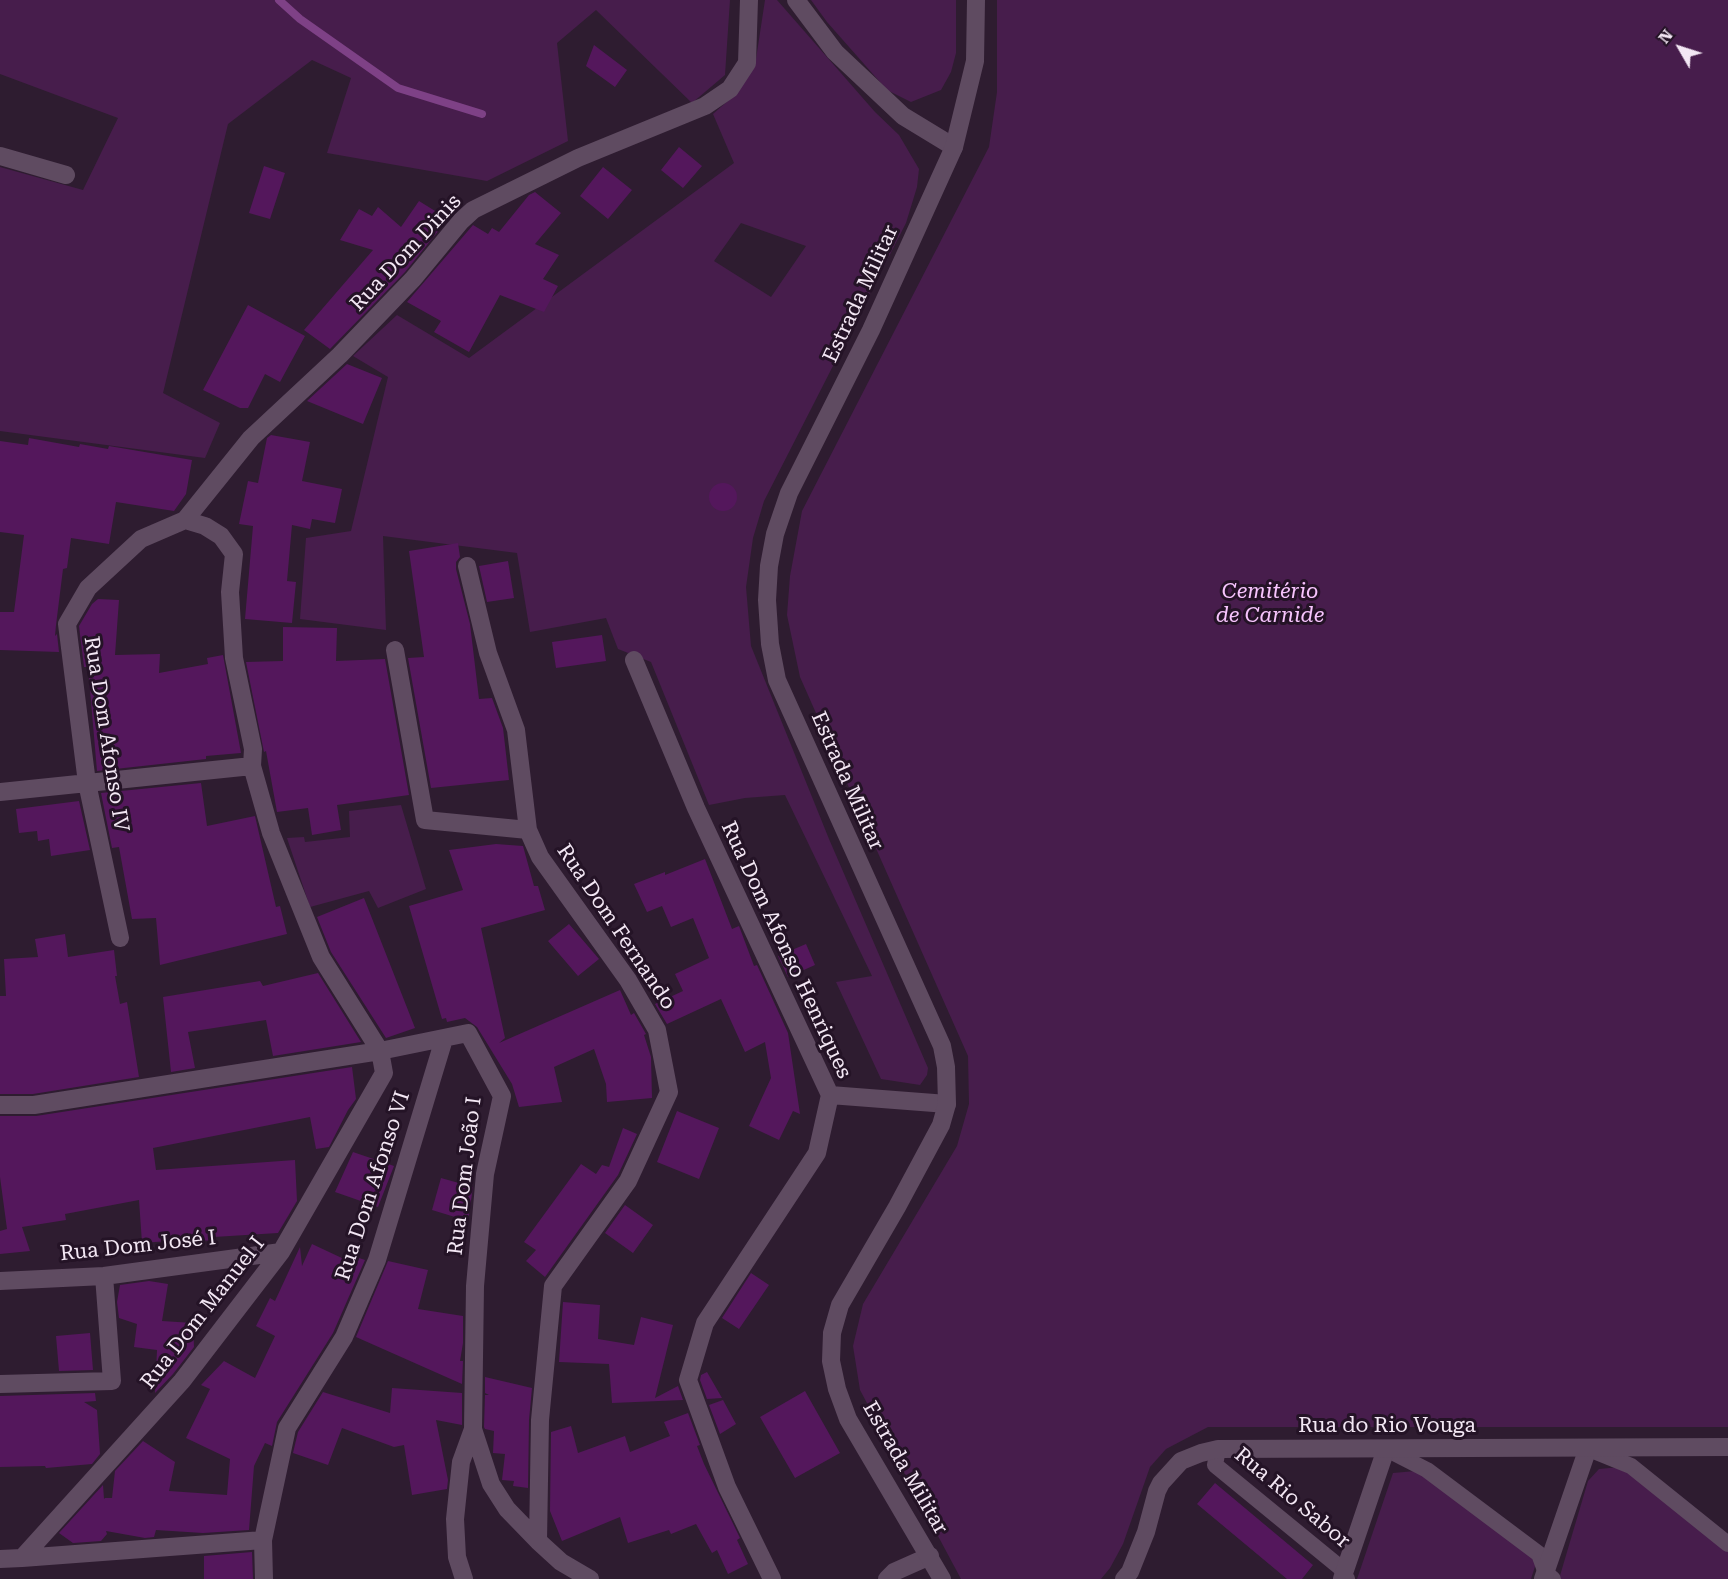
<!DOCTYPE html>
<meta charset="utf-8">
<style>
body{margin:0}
#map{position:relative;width:1728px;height:1579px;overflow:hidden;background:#2e1c30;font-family:"Roboto Serif",serif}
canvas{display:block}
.north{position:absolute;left:1650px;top:18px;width:60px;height:60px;-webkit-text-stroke:4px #241326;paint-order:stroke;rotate:309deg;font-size:16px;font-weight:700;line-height:24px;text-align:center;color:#f3e7f4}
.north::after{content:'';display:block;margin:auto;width:21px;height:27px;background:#f3e7f4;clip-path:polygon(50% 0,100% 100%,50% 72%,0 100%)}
</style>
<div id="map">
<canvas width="1728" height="1579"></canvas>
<div class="north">N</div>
</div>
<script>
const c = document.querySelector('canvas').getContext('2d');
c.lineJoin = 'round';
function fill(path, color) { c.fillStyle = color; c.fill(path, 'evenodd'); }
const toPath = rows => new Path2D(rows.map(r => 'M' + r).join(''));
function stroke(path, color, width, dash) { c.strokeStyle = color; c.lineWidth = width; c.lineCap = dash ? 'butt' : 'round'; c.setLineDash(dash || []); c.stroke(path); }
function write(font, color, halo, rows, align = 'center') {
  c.font = font + ' "Roboto Serif",serif'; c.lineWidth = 6; c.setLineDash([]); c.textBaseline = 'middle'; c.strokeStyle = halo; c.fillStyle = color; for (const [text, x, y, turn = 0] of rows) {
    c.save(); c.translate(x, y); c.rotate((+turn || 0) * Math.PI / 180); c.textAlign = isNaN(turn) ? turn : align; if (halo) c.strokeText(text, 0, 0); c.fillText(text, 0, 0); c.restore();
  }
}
const green = toPath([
 [0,0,730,0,725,75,692,103,596,10,557,43,568,141,487,181,327,153,351,78,312,60,228,124,163,393,220,423,205,458,0,431,0,167,83,190,118,118,0,74],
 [765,0,777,0,875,112,899,135,919,169,917,187,906,223,764,501,753,538,746,587,751,646,829,839,928,1068,927,1075,920,1085,881,1079,836,982,872,976,785,795,745,798,709,805,651,662,618,649,606,618,530,632,517,553,383,536,386,630,300,619,306,538,351,531,388,377,353,356,397,315,469,358,734,163,713,114,731,98,756,59],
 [741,223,806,246,771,297,714,261],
 [811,0,956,0,956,53,951,72,941,90,911,102,887,90,827,22],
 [997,0,1728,0,1728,1427,1208,1427,1166,1449,1150,1467,1123,1544,1110,1568,1101,1579,961,1579,860,1390,853,1346,863,1304,957,1146,969,1104,968,1056,800,677,787,615,790,576,802,511,989,147,997,92],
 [401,805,426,889,378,908,369,891,310,907,287,838,304,837,305,842,350,837,349,811],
 [1631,1466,1728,1544,1728,1579,1559,1579,1588,1481,1599,1469],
 [1427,1470,1539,1554,1531,1579,1357,1579,1393,1473]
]);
const stream = toPath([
 [279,0,300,19,398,88,482,114]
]);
const building = toPath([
 [594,45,627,70,615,87,586,66],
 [679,147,702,166,683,188,661,170],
 [264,166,285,173,270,219,249,213],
 [603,167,632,190,608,219,580,196],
 [535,192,561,213,535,244,559,255,543,279,558,286,544,312,500,295,469,352,434,332,441,321,407,302,473,225,488,234,492,228,499,232,529,195],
 [419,201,448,219,405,272,330,349,304,330,373,250,340,240,359,209,372,216,378,207,401,227],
 [248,305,305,336,280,382,265,374,248,408,240,408,203,390],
 [347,364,382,378,363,424,307,401],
 [271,435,310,442,302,481,342,489,335,523,312,519,310,529,292,525,287,581,296,582,292,623,245,619,253,526,239,524,248,481,258,483,267,438],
 [29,438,79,447,80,444,108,449,109,446,192,460,186,494,174,511,116,502,109,544,71,538,67,568,63,569,56,625,55,636,57,634,59,652,0,650,0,612,14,612,24,535,0,532,0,441,28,445],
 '709 497a14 14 0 1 1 28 0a14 14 0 1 1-28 0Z',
 [458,543,460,557,456,562,456,569,470,624,479,699,492,698,503,728,509,780,431,788,408,658,424,657,409,551],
 [508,561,514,598,487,602,479,566],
 [98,599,119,600,115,655,160,654,159,673,208,664,207,658,223,655,241,753,206,756,206,759,97,771,88,667,84,667,79,626,92,604],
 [283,627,337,628,336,661,385,659,409,795,337,805,341,830,312,835,308,808,277,812,266,751,264,752,246,662,283,661],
 [602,635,606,661,556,668,552,642],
 [201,783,207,826,255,816,276,907,280,906,287,934,160,965,156,918,132,919,119,847,112,848,101,793],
 [79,801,90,850,51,856,49,839,38,841,37,831,19,833,16,809],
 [496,844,523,846,534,886,538,886,545,910,481,928,505,1038,499,1043,620,990,631,1015,634,1013,646,1034,644,1035,651,1057,652,1098,607,1102,606,1084,594,1049,554,1067,562,1102,519,1107,512,1084,477,1027,465,1018,447,1022,446,1018,442,1019,409,906,463,890,449,850],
 [705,859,732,929,739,926,754,966,757,965,788,1033,800,1114,793,1111,779,1140,749,1126,771,1078,765,1042,745,1052,721,999,667,1024,655,1004,683,991,675,974,709,958,693,918,671,927,662,906,647,912,634,884,665,872,665,875],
 [364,898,415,1028,386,1038,331,952,317,917],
 [569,924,599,959,578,976,548,941],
 [65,934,68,957,114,950,117,976,115,976,120,1004,127,1002,139,1077,33,1094,0,1094,0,996,6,996,4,959,38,957,35,939],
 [806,944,815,965,788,977,778,956],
 [318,973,361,1042,273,1056,266,1020,188,1032,195,1068,171,1072,163,997,260,981,263,986],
 [352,1067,356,1099,348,1110,329,1147,316,1149,310,1117,153,1148,156,1170,295,1160,297,1201,278,1233,214,1237,215,1240,182,1242,182,1240,142,1243,139,1200,65,1214,66,1220,22,1227,30,1251,0,1254,0,1231,7,1229,0,1177,0,1116,36,1116],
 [677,1111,719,1128,699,1179,657,1162],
 [623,1128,637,1134,618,1175,545,1277,526,1261,536,1250,524,1242,581,1164,596,1174,602,1165,609,1167],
 [353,1152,394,1166,378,1207,335,1192],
 [441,1178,473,1187,468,1221,432,1210],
 [625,1205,653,1225,633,1253,605,1233],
 [312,1244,344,1259,347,1254,365,1260,333,1333,277,1422,272,1446,265,1443,254,1466,249,1530,203,1533,156,1530,154,1537,145,1538,106,1531,107,1534,101,1541,73,1543,59,1533,103,1485,104,1499,105,1498,112,1498,115,1471,143,1441,175,1462,169,1491,227,1495,230,1459,186,1438,210,1389,201,1385,224,1361,255,1378,275,1336,256,1326,270,1298,275,1301,300,1247,302,1266],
 [388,1261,428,1270,418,1309,463,1316,463,1343,460,1361,463,1361,462,1384,356,1337],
 [751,1273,769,1285,739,1329,722,1318],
 [149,1281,168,1284,162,1321,193,1323,194,1347,173,1374,155,1393,157,1350,134,1347,137,1324,119,1318,117,1302,120,1285],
 [563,1302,600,1305,598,1339,634,1345,641,1317,673,1325,655,1398,678,1386,683,1400,612,1403,609,1364,559,1362],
 [90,1333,93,1370,59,1371,56,1336],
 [707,1372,722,1398,707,1399,700,1380,701,1375],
 [485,1377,532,1388,529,1420,528,1488,513,1486,514,1481,502,1480,505,1454,493,1453,494,1431,485,1429,484,1427,485,1395,489,1395,485,1393],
 [392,1388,462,1393,462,1425,436,1420,448,1480,447,1489,412,1495,404,1445,394,1447,342,1428,328,1465,293,1453,298,1432,323,1392,390,1413],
 [805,1391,840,1453,795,1478,760,1417],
 [95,1393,96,1401,84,1402,97,1410,100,1454,92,1464,46,1468,45,1466,0,1467,0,1396],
 [723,1400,736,1424,720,1434,709,1405],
 [688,1413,700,1445,697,1446,704,1464,740,1538,737,1540,748,1564,728,1574,717,1550,712,1553,696,1524,671,1534,669,1530,628,1543,620,1517,562,1541,550,1511,551,1432,571,1426,578,1453,625,1436,630,1452,670,1436,664,1422],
 [1215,1483,1313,1565,1302,1579,1287,1579,1197,1504],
 [252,1552,253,1579,204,1579,204,1556]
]);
const pedestrian = toPath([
 [1218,1449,1215,1465,1342,1569,1343,1576,1347,1579],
 [1386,1449,1427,1470,1539,1554,1546,1573,1553,1579],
 [1589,1449,1631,1466,1728,1544]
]);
const minor = toPath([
 [796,0,835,52,903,116,954,147],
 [0,156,66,175],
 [467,566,488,653,516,730,528,830,540,857,628,980,657,1030,669,1092,628,1181,553,1286,540,1420,538,1541],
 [395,650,425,820,528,830],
 [634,660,696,808,830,1095,817,1153,705,1323,688,1380,727,1487,772,1579],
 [0,792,252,766],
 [120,938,87,783,67,624,88,588,141,539,185,520,251,438,340,355,413,279,461,221,473,210,578,158,705,106,730,89,747,63,749,0],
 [830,1095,947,1104],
 [0,1105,34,1105,380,1051,468,1033,502,1096,485,1174,475,1286,473,1429,491,1484,507,1509,538,1541,561,1562,590,1579],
 [0,1281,104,1276,281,1252],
 [0,1384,112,1381,104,1276],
 [22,1558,263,1540],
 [0,1559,22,1558,182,1381,281,1252,384,1073,380,1051,321,957,271,833,252,766,253,749,234,658,230,592,234,554,221,536,205,526,185,520],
 [264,1579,263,1540,287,1428,344,1337,377,1260,444,1039],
 [464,1579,457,1557,455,1519,461,1462,473,1429],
 [887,1579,894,1572,930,1556],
 [1342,1579,1386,1449],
 [1543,1579,1588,1448]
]);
const tertiary = toPath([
 [942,1579,848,1419,837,1389,831,1361,832,1333,840,1305,897,1207,941,1125,947,1104,946,1067,942,1046,777,680,770,644,767,600,769,566,775,534,789,493,871,330,954,147,975,61,976,0],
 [1124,1579,1130,1572,1146,1532,1157,1491,1161,1483,1181,1461,1201,1453,1218,1449,1728,1447]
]);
const streetNames = [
 ["Rua Dom Dinis",406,253,-47],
 ["Estrada Militar",861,294,-65],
 ["Rua Dom Afonso IV",106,734,81],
 ["Estrada Militar",847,781,66],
 ["Rua Dom Fernando",616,927,56],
 ["Rua Dom Afonso Henriques",786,950,65],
 ["Rua Dom João I",465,1176,-83],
 ["Rua Dom Afonso VI",373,1186,-72],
 ["Rua Dom José I",138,1246,-6],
 ["Rua Dom Manuel I",203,1313,-52],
 ["Rua do Rio Vouga",1387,1426],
 ["Estrada Militar",905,1468,60],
 ["Rua Rio Sabor",1292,1498,40]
];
const parkNames = [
 ["Cemitério",1270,592],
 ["de Carnide",1270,616]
];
fill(green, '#471d4c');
stroke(stream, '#7e4186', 8);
fill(building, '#54175c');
stroke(pedestrian, '#5f4b61', 16);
stroke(minor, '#5f4b61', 18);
stroke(tertiary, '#5f4b61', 18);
write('21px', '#f3e7f4', '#241326', streetNames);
write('italic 21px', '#f7c4fd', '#241326', parkNames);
</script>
